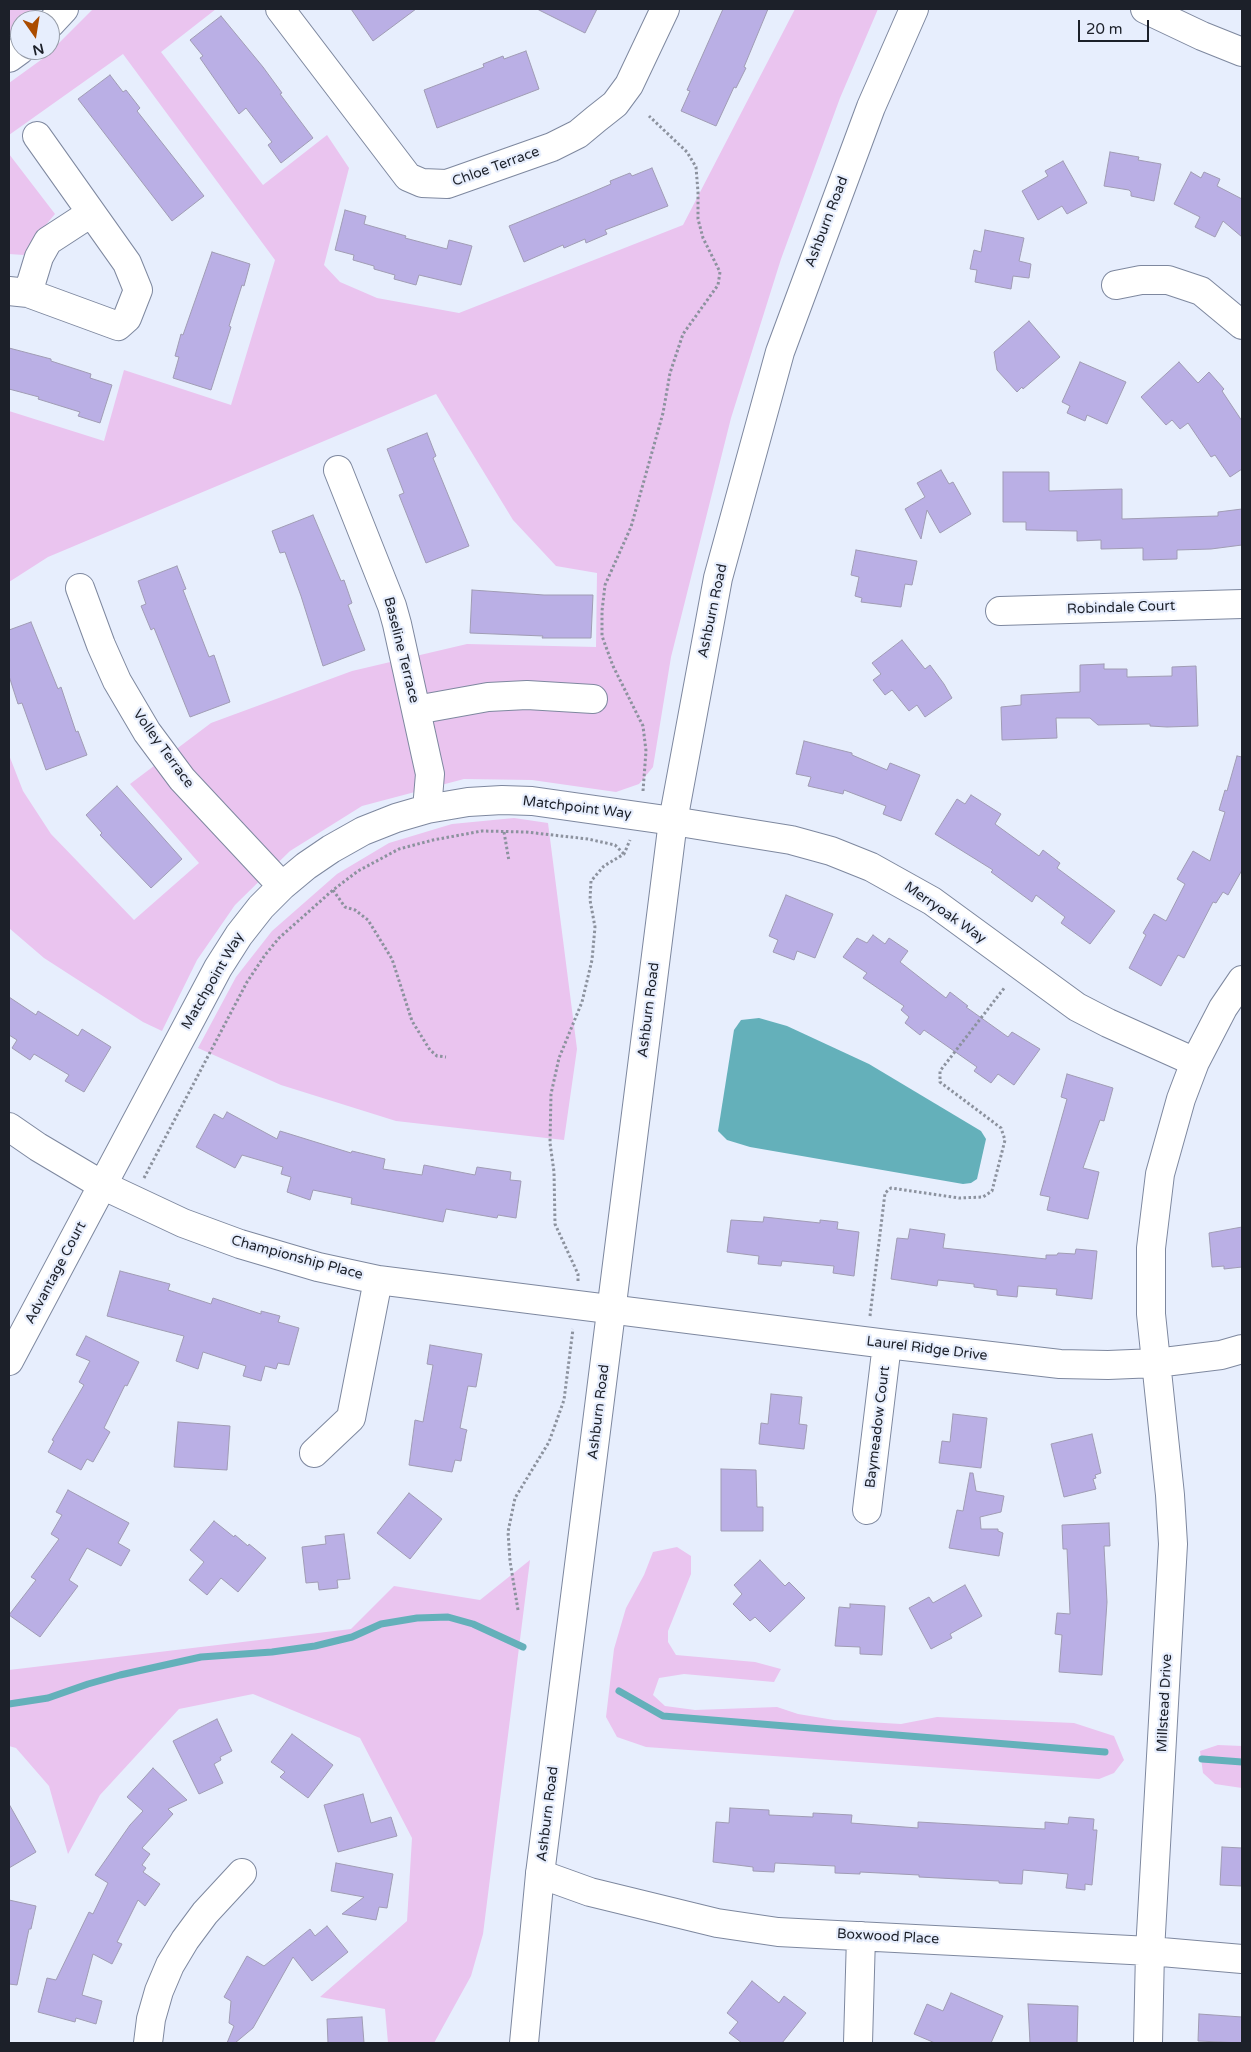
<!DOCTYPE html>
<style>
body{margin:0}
#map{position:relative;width:1251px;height:2052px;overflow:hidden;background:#e7eefd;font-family:"Varela Round",sans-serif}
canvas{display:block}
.frame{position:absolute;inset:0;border:10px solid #1c2029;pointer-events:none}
.north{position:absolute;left:10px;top:10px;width:50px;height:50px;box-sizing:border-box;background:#e7eefd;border:1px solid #969ca8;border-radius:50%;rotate:167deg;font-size:14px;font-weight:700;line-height:20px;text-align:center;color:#1c2029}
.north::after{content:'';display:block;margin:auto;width:18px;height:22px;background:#ab4c00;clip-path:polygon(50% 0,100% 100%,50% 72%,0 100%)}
.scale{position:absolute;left:1078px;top:20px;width:71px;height:22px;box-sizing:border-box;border:2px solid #1c2029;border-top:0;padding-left:6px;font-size:15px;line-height:18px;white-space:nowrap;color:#1c2029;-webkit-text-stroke:4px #e7eefd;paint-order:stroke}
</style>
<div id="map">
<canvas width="1251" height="2052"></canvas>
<div class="frame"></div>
<div class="north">N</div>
<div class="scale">20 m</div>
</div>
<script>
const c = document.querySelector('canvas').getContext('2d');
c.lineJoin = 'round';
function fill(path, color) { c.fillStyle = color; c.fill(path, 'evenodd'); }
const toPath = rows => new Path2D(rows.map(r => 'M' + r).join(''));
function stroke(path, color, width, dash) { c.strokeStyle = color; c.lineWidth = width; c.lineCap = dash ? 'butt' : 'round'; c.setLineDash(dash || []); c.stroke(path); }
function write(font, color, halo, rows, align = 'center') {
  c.font = font + ' "Varela Round",sans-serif'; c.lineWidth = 4.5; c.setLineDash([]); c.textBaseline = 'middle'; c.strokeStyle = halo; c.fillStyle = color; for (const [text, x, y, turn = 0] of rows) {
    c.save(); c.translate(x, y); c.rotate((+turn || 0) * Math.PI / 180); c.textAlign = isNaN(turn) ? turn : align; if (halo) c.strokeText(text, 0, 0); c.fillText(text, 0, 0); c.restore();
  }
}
const green = toPath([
 [9,9,38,9,27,20,20,20,20,27,9,35],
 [93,9,216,9,161,52,263,185,327,135,349,168,324,265,340,282,377,298,459,313,683,225,795,9,878,9,840,98,781,259,731,418,671,657,653,767,639,784,616,792,532,780,464,779,362,806,290,851,235,905,197,960,162,1031,143,1022,44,958,9,928,9,755,23,791,51,834,134,920,199,863,130,784,211,723,352,671,467,644,596,647,597,573,556,566,513,520,436,394,48,557,9,582,9,411,104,441,124,370,231,405,275,260,123,54,9,135,9,83,45,57],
 [9,154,55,214,29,245,24,255,9,254],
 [514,818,548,823,577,1049,564,1140,396,1121,281,1085,198,1048,236,977,272,931,337,874,389,843,452,824],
 [677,1547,691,1556,691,1574,668,1631,668,1642,676,1655,755,1662,781,1669,774,1682,684,1674,659,1678,653,1695,665,1706,695,1710,777,1707,798,1714,834,1720,901,1724,937,1717,1074,1723,1114,1736,1124,1760,1114,1773,1099,1779,646,1747,617,1737,606,1717,614,1649,626,1608,644,1575,653,1552],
 [530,1560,483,1934,471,1976,434,2043,388,2043,385,2009,320,1997,407,1921,412,1838,360,1738,253,1694,179,1709,100,1795,68,1854,49,1786,16,1748,9,1746,9,1670,351,1629,394,1586,480,1600],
 [1218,1745,1242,1746,1242,1788,1215,1784,1203,1773,1200,1751]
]);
const water = toPath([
 [759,1018,787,1026,869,1064,981,1131,986,1139,977,1179,971,1183,963,1184,750,1147,727,1140,718,1131,734,1030,741,1020]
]);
const stream = toPath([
 [619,1691,663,1716,1105,1752],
 [9,1704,48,1698,88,1684,120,1675,201,1657,272,1652,315,1646,352,1637,381,1624,417,1618,448,1617,473,1624,523,1647],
 [1202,1759,1242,1762]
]);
const building = toPath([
 [351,9,416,9,373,41,351,9],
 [537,9,597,9,585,33,537,9],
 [723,9,768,9,744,67,746,68,736,88,734,87,716,126,681,111,690,91,687,90,723,9],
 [221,16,263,67,282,93,280,94,313,138,281,163,268,145,272,142,246,108,239,114,200,58,203,56,190,40,221,16],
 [526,51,539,89,437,128,424,90,484,67,483,64,503,56,504,59,526,51],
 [110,75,123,92,126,90,140,108,137,111,204,196,172,221,78,99,110,75],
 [1110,152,1139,157,1138,160,1161,164,1154,201,1131,196,1131,192,1129,190,1104,186,1110,152],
 [1063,161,1087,203,1067,214,1062,206,1038,220,1022,191,1048,176,1045,171,1063,161],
 [652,168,668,206,605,230,607,234,586,243,585,239,564,248,563,245,524,262,509,226,590,193,611,184,610,181,630,173,632,176,652,168],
 [1191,172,1201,178,1204,172,1220,179,1217,186,1242,199,1242,237,1223,221,1215,237,1195,227,1200,217,1174,204,1191,172],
 [345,210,366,216,364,224,406,236,405,238,447,249,449,240,472,246,461,285,419,275,416,285,394,279,395,275,374,269,374,266,353,260,354,255,335,250,345,210],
 [985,230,1024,238,1019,261,1031,264,1029,278,1013,276,1011,289,975,282,977,270,970,269,974,250,981,252,985,230],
 [212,252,250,264,244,286,242,285,229,326,231,327,211,390,173,378,179,357,175,356,181,334,183,335,212,252],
 [1029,321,1060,357,1023,389,1022,387,1017,392,997,370,994,352,1029,321],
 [9,348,51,359,51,361,91,374,90,378,112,385,100,423,78,416,80,412,38,399,39,397,9,389,9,348],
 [1080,362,1126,382,1107,424,1087,415,1085,421,1067,413,1070,406,1062,402,1080,362],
 [1179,362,1198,383,1209,372,1224,389,1222,391,1242,421,1242,469,1230,477,1215,455,1211,457,1188,423,1180,429,1172,420,1166,425,1141,397,1179,362],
 [427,433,436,456,433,458,469,546,426,563,399,495,404,493,387,449,427,433],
 [941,470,949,484,953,482,971,514,940,533,927,510,921,539,905,509,925,497,917,483,941,470],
 [1003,472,1049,472,1049,491,1122,489,1122,519,1218,516,1218,512,1242,509,1242,545,1211,549,1177,550,1177,559,1143,560,1143,548,1101,549,1101,540,1077,541,1077,531,1026,530,1026,522,1003,522,1003,472],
 [313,515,341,581,344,580,352,603,348,605,365,650,323,666,301,596,285,552,280,553,272,531,313,515],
 [856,550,917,561,912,585,905,584,901,607,861,602,862,598,855,596,859,577,851,575,856,550],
 [177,566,186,589,183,590,209,657,214,655,230,702,190,717,154,628,151,630,141,606,146,604,138,581,177,566],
 [472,590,544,595,593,595,591,638,542,638,543,636,470,633,472,590],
 [31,622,58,689,61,687,76,732,78,731,87,755,46,770,22,703,18,704,9,676,9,630,31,622],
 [902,640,925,669,930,665,944,684,952,698,925,717,917,705,909,711,892,690,885,695,873,680,881,674,872,663,902,640],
 [1104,664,1104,669,1127,669,1127,677,1172,676,1172,667,1196,666,1198,726,1167,727,1150,726,1150,724,1098,725,1090,718,1056,718,1057,738,1002,740,1001,707,1021,705,1021,695,1080,692,1080,665,1104,664],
 [804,741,852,753,852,755,887,770,890,763,920,775,901,821,883,814,886,806,844,790,843,794,808,786,811,777,796,774,804,741],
 [1237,756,1242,757,1242,870,1228,895,1223,892,1216,903,1213,902,1184,958,1178,955,1161,986,1129,968,1146,935,1143,933,1154,914,1166,921,1185,884,1177,879,1193,851,1210,861,1225,812,1219,810,1225,790,1227,791,1237,756],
 [117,786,182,859,151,888,100,835,102,833,86,815,117,786],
 [971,795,1001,814,995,824,1039,856,1043,850,1060,863,1057,868,1115,911,1090,944,1061,923,1065,917,1036,895,1032,902,991,872,993,870,935,834,957,799,965,804,971,795],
 [786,895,833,914,815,958,797,951,794,960,773,952,778,940,769,936,786,895],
 [873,935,885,944,889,938,908,951,900,962,946,998,950,992,968,1006,966,1007,1008,1037,1012,1032,1040,1049,1014,1085,998,1074,991,1083,974,1071,977,1067,924,1030,920,1035,905,1023,909,1017,901,1010,904,1006,863,978,867,973,843,957,857,938,867,943,873,935],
 [9,997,36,1015,38,1011,78,1036,82,1029,111,1047,84,1092,65,1081,69,1075,34,1054,30,1060,12,1048,17,1040,9,1035,9,997],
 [1067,1074,1113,1088,1104,1121,1100,1120,1083,1168,1099,1172,1088,1219,1047,1210,1050,1197,1040,1195,1067,1099,1061,1097,1067,1074],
 [227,1112,277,1139,280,1131,351,1153,352,1151,385,1159,383,1169,422,1175,424,1165,475,1175,477,1167,511,1172,510,1180,521,1181,516,1218,498,1215,497,1218,446,1209,443,1222,351,1204,352,1198,313,1190,310,1200,287,1192,291,1177,281,1174,283,1167,242,1155,235,1168,196,1147,214,1114,223,1119,227,1112],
 [764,1217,820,1223,820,1220,838,1222,837,1229,859,1232,854,1276,833,1273,834,1266,782,1261,781,1266,758,1264,759,1256,727,1252,731,1220,763,1222,764,1217],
 [1242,1227,1242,1267,1224,1269,1224,1266,1212,1267,1209,1233,1242,1227],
 [910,1229,945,1234,943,1248,1046,1259,1046,1255,1057,1255,1058,1253,1075,1254,1076,1249,1097,1251,1092,1299,1056,1295,1057,1289,1018,1286,1017,1297,997,1295,997,1290,974,1287,974,1284,938,1280,937,1286,891,1279,897,1238,908,1239,910,1229],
 [120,1271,170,1284,168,1290,211,1304,213,1298,261,1314,261,1311,280,1316,278,1322,299,1328,289,1365,278,1363,276,1369,265,1366,261,1381,243,1376,246,1366,203,1352,198,1369,176,1361,184,1336,107,1316,120,1271],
 [86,1336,139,1362,127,1386,125,1385,104,1428,110,1432,93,1462,87,1459,81,1470,48,1452,54,1441,52,1440,84,1385,79,1382,90,1361,76,1355,86,1336],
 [430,1345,482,1354,476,1387,468,1386,460,1428,467,1430,466,1433,461,1461,455,1460,452,1472,409,1465,415,1420,423,1422,433,1365,427,1364,430,1345],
 [771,1394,802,1397,799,1424,807,1425,804,1449,759,1444,761,1423,768,1424,771,1394],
 [953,1414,987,1418,981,1468,939,1463,942,1441,950,1442,953,1414],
 [178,1422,230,1426,227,1470,174,1467,178,1422],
 [1092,1434,1101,1473,1095,1475,1096,1478,1093,1479,1096,1489,1064,1497,1051,1444,1092,1434],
 [721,1469,756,1470,757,1507,763,1507,763,1531,721,1531,721,1469],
 [970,1473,973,1473,976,1491,1004,1496,1001,1512,980,1517,981,1529,998,1529,998,1531,1003,1533,999,1556,949,1548,957,1510,963,1511,970,1473],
 [68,1490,129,1523,118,1543,130,1550,121,1566,87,1548,69,1580,78,1586,40,1637,9,1615,36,1580,31,1577,59,1539,51,1534,62,1515,56,1512,68,1490],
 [409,1493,442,1519,410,1559,377,1533,409,1493],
 [214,1521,234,1537,235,1535,248,1546,249,1544,266,1558,238,1592,221,1578,207,1595,189,1580,204,1562,190,1550,214,1521],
 [1109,1523,1110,1546,1104,1546,1107,1602,1102,1675,1059,1672,1062,1635,1055,1634,1057,1613,1070,1614,1067,1549,1063,1549,1062,1525,1109,1523],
 [344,1534,350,1579,337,1580,338,1588,319,1590,318,1582,306,1583,302,1547,326,1544,325,1536,344,1534],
 [760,1560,785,1586,789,1582,805,1598,770,1632,755,1617,750,1621,733,1604,742,1594,734,1585,760,1560],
 [965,1585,982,1616,950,1634,952,1638,931,1649,909,1608,929,1597,933,1603,965,1585],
 [850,1604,885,1606,882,1655,860,1654,860,1647,835,1646,839,1607,850,1608,850,1604],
 [217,1719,232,1751,220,1757,221,1760,214,1764,223,1783,199,1794,173,1741,217,1719],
 [292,1734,333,1765,308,1798,280,1777,285,1772,271,1762,292,1734],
 [153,1768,187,1800,168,1809,173,1814,142,1848,150,1854,142,1865,146,1868,143,1872,160,1884,145,1906,138,1900,117,1942,122,1944,112,1964,93,1954,82,1995,102,2001,96,2024,76,2018,75,2022,38,2012,47,1978,56,1980,89,1912,93,1914,108,1883,95,1875,130,1825,143,1811,127,1797,153,1768],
 [363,1794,371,1823,391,1817,397,1836,338,1852,324,1805,363,1794],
 [9,1804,36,1852,9,1868,9,1804],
 [730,1808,769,1810,769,1815,813,1817,813,1813,852,1815,851,1823,918,1828,918,1822,1045,1829,1045,1822,1068,1824,1069,1817,1094,1819,1093,1830,1097,1830,1092,1885,1085,1884,1085,1890,1066,1888,1068,1874,1023,1870,1022,1884,999,1883,999,1881,919,1877,919,1875,860,1872,860,1874,835,1873,835,1866,775,1863,774,1872,753,1871,753,1867,713,1862,716,1822,729,1823,730,1808],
 [1222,1847,1242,1848,1242,1886,1220,1885,1222,1847],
 [336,1863,393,1874,387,1908,379,1907,376,1920,342,1914,364,1897,331,1891,336,1863],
 [9,1900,36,1906,31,1929,29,1929,17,1985,9,1984,9,1900],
 [327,1926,348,1952,312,1981,293,1957,253,2028,235,2043,227,2043,234,2026,229,2023,231,2001,224,1997,247,1956,264,1966,310,1929,315,1936,327,1926],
 [752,1981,779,2003,784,1996,806,2013,782,2043,742,2043,729,2033,738,2022,727,2013,752,1981],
 [951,1993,1003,2016,991,2043,935,2043,914,2034,927,2004,943,2011,951,1993],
 [1028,2004,1078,2006,1077,2043,1030,2043,1028,2004],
 [1199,2014,1242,2017,1242,2043,1198,2041,1199,2014],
 [362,2017,364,2043,328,2043,327,2019,362,2017]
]);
const path = toPath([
 [643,791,646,751,643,726,613,666,602,636,602,611,605,585,631,527,663,413,670,373,683,334,718,285,720,272,703,238,698,219,698,192,696,167,687,152,649,116],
 [504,832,509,861],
 [333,890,345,907,355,910,368,920,392,959,412,1021,430,1050,437,1056,446,1057],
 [144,1178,247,982,265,955,279,938,333,890,358,871,399,849,433,840,482,831,526,832,588,839,615,845,624,854],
 [578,1281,578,1274,555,1224,554,1172,550,1143,551,1094,559,1058,582,1002,592,960,595,927,590,900,591,881,604,866,624,854,630,840],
 [870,1316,885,1193,891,1188,959,1198,983,1197,992,1191,1005,1140,1001,1128,940,1082,940,1071,1005,987],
 [518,1610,510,1561,508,1532,515,1498,549,1442,564,1400,573,1329]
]);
const minor = toPath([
 [280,9,408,177,422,183,447,184,552,147,578,134,596,119,615,104,629,85,665,9],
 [1116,285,1141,280,1168,280,1201,291,1242,325],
 [9,291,28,293,118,326,127,318,138,290,127,263,37,136],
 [28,293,39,257,48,241,91,213],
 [338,470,392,606,397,624,430,774,427,809],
 [80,588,101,645,117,681,147,732,182,779,282,886],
 [1000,611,1242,604],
 [416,710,488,697,527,695,593,699],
 [9,1127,38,1147,102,1185,183,1223,240,1244,318,1267,378,1280,887,1344,1060,1364,1108,1365,1156,1363,1221,1355,1242,1349],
 [9,1361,218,968,239,935,261,907,282,886,306,866,331,849,363,831,396,818,427,809,468,802,502,800,532,801,673,821,791,840,831,851,871,867,932,901,1077,1007,1108,1023,1195,1062],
 [314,1453,351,1418,378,1280],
 [867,1510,887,1344],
 [540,1874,590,1892,717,1923,778,1932,1150,1951,1242,1959],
 [148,2043,151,2019,159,1991,170,1965,185,1940,205,1913,242,1873],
 [858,2043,861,1936],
 [1148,2043,1150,1951,1173,1544,1170,1495,1151,1314,1151,1248,1160,1174,1181,1099,1195,1062,1223,1008,1242,980]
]);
const tertiary = toPath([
 [50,24,64,9],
 [9,58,20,50],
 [524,2043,540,1874,673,821,718,578,780,352,871,107,914,9]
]);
const secondary = toPath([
 [1145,9,1202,36,1242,52]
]);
const streetNames = [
 ["Chloe Terrace",496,167,-20],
 ["Ashburn Road",827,222,-69],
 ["Robindale Court",1121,608,-2],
 ["Ashburn Road",713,611,-78],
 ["Baseline Terrace",401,650,76],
 ["Volley Terrace",163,749,54],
 ["Matchpoint Way",577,808,7],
 ["Merryoak Way",945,913,35],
 ["Matchpoint Way",213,981,-60],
 ["Ashburn Road",649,1010,-83],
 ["Championship Place",297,1258,15],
 ["Advantage Court",56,1273,-62],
 ["Laurel Ridge Drive",927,1349,7],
 ["Ashburn Road",599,1412,-83],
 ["Baymeadow Court",878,1427,-83],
 ["Millstead Drive",1165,1703,-87],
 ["Ashburn Road",548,1814,-83],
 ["Boxwood Place",888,1937,3]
];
fill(green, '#eac4ef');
fill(water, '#64b0ba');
stroke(stream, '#64b0ba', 7);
fill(building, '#baafe5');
stroke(building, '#a09cb4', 1);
stroke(minor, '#7e889f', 30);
stroke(tertiary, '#7e889f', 30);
stroke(secondary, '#7e889f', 30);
stroke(path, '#8c929e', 3, [2.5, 2.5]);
stroke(minor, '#fff', 28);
stroke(tertiary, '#fff', 28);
stroke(secondary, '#fff', 28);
write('14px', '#1c2029', '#e7eefd', streetNames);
</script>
